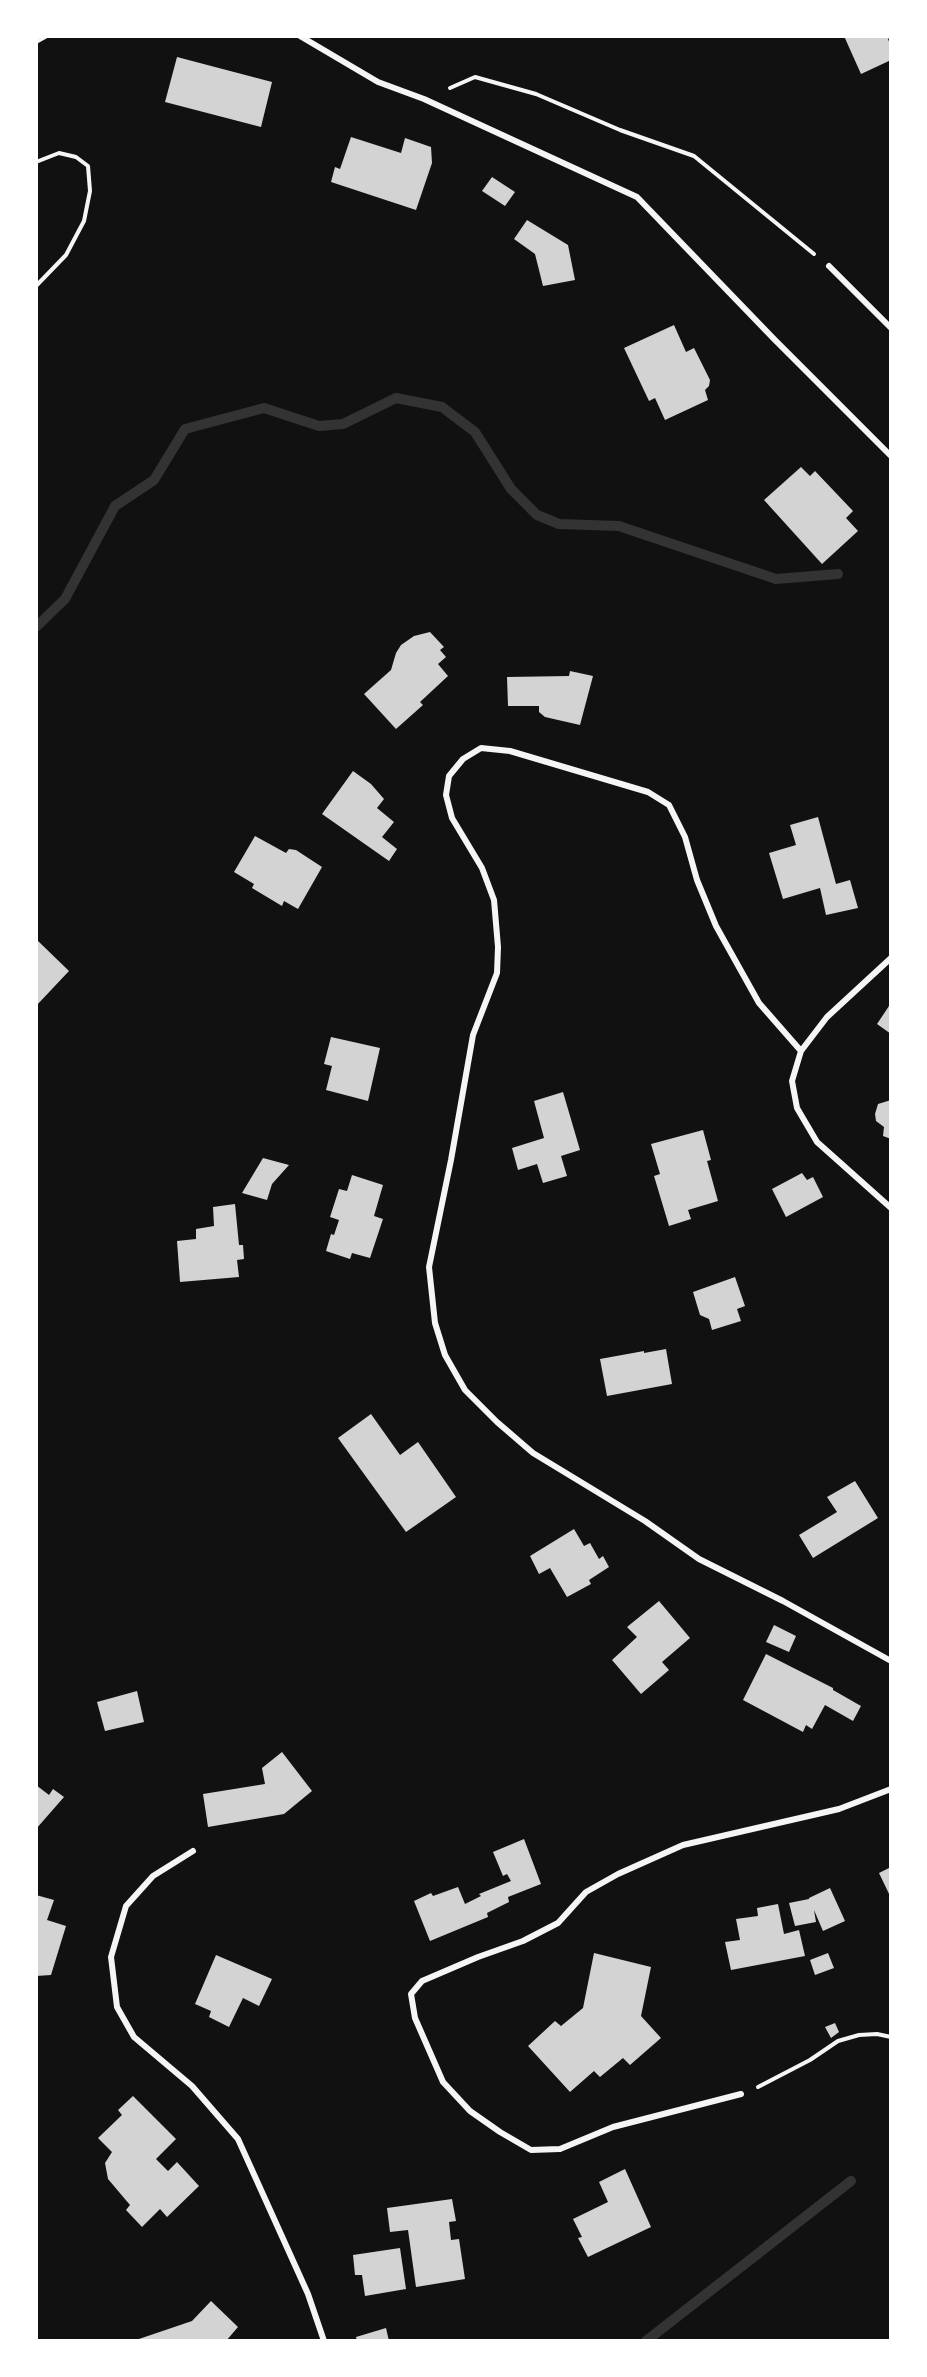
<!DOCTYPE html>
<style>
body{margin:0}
#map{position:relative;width:927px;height:2377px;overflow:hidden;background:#111;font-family:Lato,sans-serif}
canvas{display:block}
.frame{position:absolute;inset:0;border:38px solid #fff;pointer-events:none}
</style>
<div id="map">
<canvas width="927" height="2377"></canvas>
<div class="frame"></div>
</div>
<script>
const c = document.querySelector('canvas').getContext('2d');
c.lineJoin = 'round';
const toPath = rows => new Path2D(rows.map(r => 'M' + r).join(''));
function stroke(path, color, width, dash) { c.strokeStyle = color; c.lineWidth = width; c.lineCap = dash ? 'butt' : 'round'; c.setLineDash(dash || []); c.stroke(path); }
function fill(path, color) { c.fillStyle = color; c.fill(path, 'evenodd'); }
const stream = toPath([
 [36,627,65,599,115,506,154,480,185,429,264,408,319,426,343,424,396,398,442,407,475,432,511,489,537,515,559,524,619,526,776,579,838,574],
 [646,2341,851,2181]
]);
const building = toPath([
 [844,36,891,36,888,39,891,47,891,60,861,74],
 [177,57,272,82,261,127,165,102],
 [351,137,401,153,405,138,431,147,432,163,416,210,331,182,335,167,340,169],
 [492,177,515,192,505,206,482,191],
 [527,220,568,245,575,280,543,286,535,254,514,239],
 [674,325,686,352,694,348,710,380,709,386,705,390,708,400,665,420,655,398,649,401,624,348],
 [801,467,810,476,815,471,853,511,846,518,858,531,822,564,764,500],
 [430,632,444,647,440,650,446,657,438,664,448,676,420,702,423,705,396,729,364,694,391,670,396,653,401,645,414,636],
 [570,671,593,676,580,725,545,717,539,712,539,706,508,706,507,677,569,676],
 [353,771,371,784,384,799,377,808,394,822,382,837,397,849,389,861,322,814],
 [818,817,836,884,850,880,858,908,826,915,820,888,783,899,769,853,796,845,790,825],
 [255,836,286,853,289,849,296,850,322,867,298,909,284,901,282,906,252,888,254,884,234,872],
 [36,939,69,971,36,1006],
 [889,1006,891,1007,891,1034,877,1024],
 [331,1037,380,1048,368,1101,326,1090,332,1066,324,1064],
 [563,1092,580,1150,561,1156,567,1176,543,1183,537,1164,518,1170,512,1148,544,1138,534,1101],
 [891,1100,891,1139,883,1136,884,1127,876,1121,875,1114,878,1104],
 [703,1130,711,1160,707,1161,718,1201,688,1210,691,1219,669,1226,654,1176,660,1174,651,1144],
 [263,1158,289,1165,272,1184,267,1200,242,1193],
 [802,1173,807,1180,813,1177,823,1197,786,1217,772,1189],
 [352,1175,383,1185,374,1216,383,1219,370,1258,352,1253,350,1259,326,1251,331,1234,334,1235,339,1220,330,1217,339,1189,347,1191],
 [235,1204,239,1245,243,1245,244,1259,237,1260,239,1277,180,1282,177,1241,196,1239,196,1229,214,1226,213,1207],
 [735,1277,745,1306,737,1309,741,1321,712,1330,709,1319,700,1315,693,1292],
 [666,1349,672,1384,607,1396,600,1359,644,1351,644,1353],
 [371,1414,400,1455,418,1442,456,1497,406,1532,338,1438],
 [855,1481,878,1518,813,1558,799,1535,837,1512,827,1497],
 [574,1529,584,1546,590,1543,599,1559,603,1556,609,1567,589,1580,591,1584,567,1597,550,1568,539,1574,530,1556],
 [659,1601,690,1638,662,1662,669,1670,641,1694,612,1660,637,1637,627,1627],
 [774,1625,796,1636,789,1652,766,1642],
 [766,1654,833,1688,833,1690,861,1706,853,1721,825,1705,812,1729,806,1725,803,1732,743,1700],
 [137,1691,144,1722,105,1731,97,1702],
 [282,1752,312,1791,284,1814,208,1827,203,1794,265,1784,262,1768],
 [36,1785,49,1795,53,1789,64,1797,36,1829],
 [524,1839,541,1884,508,1897,509,1902,487,1913,488,1917,430,1941,414,1901,431,1893,433,1896,458,1887,465,1904,481,1896,479,1894,511,1881,507,1874,503,1876,493,1852],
 [891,1867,891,1898,879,1873],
 [830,1888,845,1921,823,1931,814,1910,816,1922,795,1926,789,1903,809,1899,809,1898],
 [36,1895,54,1900,47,1920,66,1926,51,1975,36,1976],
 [778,1904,784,1934,799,1930,805,1956,731,1970,725,1942,740,1940,736,1919,758,1916,757,1908],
 [594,1953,651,1967,641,2016,661,2038,630,2065,623,2058,600,2077,594,2071,570,2092,528,2046,555,2021,561,2026,583,2008],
 [828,1953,834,1968,815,1975,810,1960],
 [216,1955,272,1979,259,2006,243,1998,229,2027,209,2017,211,2011,195,2004],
 [835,2023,839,2032,831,2038,825,2027],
 [133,2096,176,2139,156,2159,168,2171,177,2162,199,2186,167,2217,160,2209,142,2227,126,2210,130,2205,108,2179,105,2163,112,2152,98,2138,122,2115,118,2110],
 [625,2169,651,2227,588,2257,578,2238,582,2237,573,2219,608,2202,599,2182],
 [452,2199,456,2221,449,2222,451,2240,459,2239,465,2279,416,2287,408,2230,390,2232,387,2208],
 [400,2248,406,2289,365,2296,362,2275,355,2275,353,2255],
 [211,2301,238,2327,226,2341,133,2341,192,2321],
 [386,2328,389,2341,357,2341,356,2337]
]);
const path = toPath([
 [450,88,475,77,536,94,620,130,694,156,814,254],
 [36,162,59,153,76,157,88,166,90,191,84,221,66,255,36,286],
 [758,2087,810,2060,838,2041,859,2035,877,2034,891,2037]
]);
const minor = toPath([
 [300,36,378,82,424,99,637,197,774,339,891,456],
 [36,41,45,36],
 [829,266,891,328],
 [891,958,827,1017,801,1051,792,1081,797,1108,817,1142,891,1208],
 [801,1051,759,1003,716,926,697,880,685,837,669,805,648,792,510,751,481,748,463,759,449,776,446,795,452,818,482,868,494,900,498,947,497,973,473,1035,451,1160,429,1267,435,1323,445,1355,465,1390,497,1422,533,1453,645,1521,699,1559,783,1601,891,1661],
 [193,1851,153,1876,126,1906,111,1957,117,2007,134,2037,192,2086,238,2139,308,2294,324,2341],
 [741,2094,613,2127,560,2149,531,2150,500,2132,470,2111,443,2082,415,2018,411,1994,422,1981,478,1957,523,1941,558,1923,586,1892,618,1874,683,1845,839,1809,891,1789]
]);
stroke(stream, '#333', 10);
fill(building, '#d3d3d3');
stroke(path, '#f5f5f5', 4);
stroke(minor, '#f5f5f5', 6);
</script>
